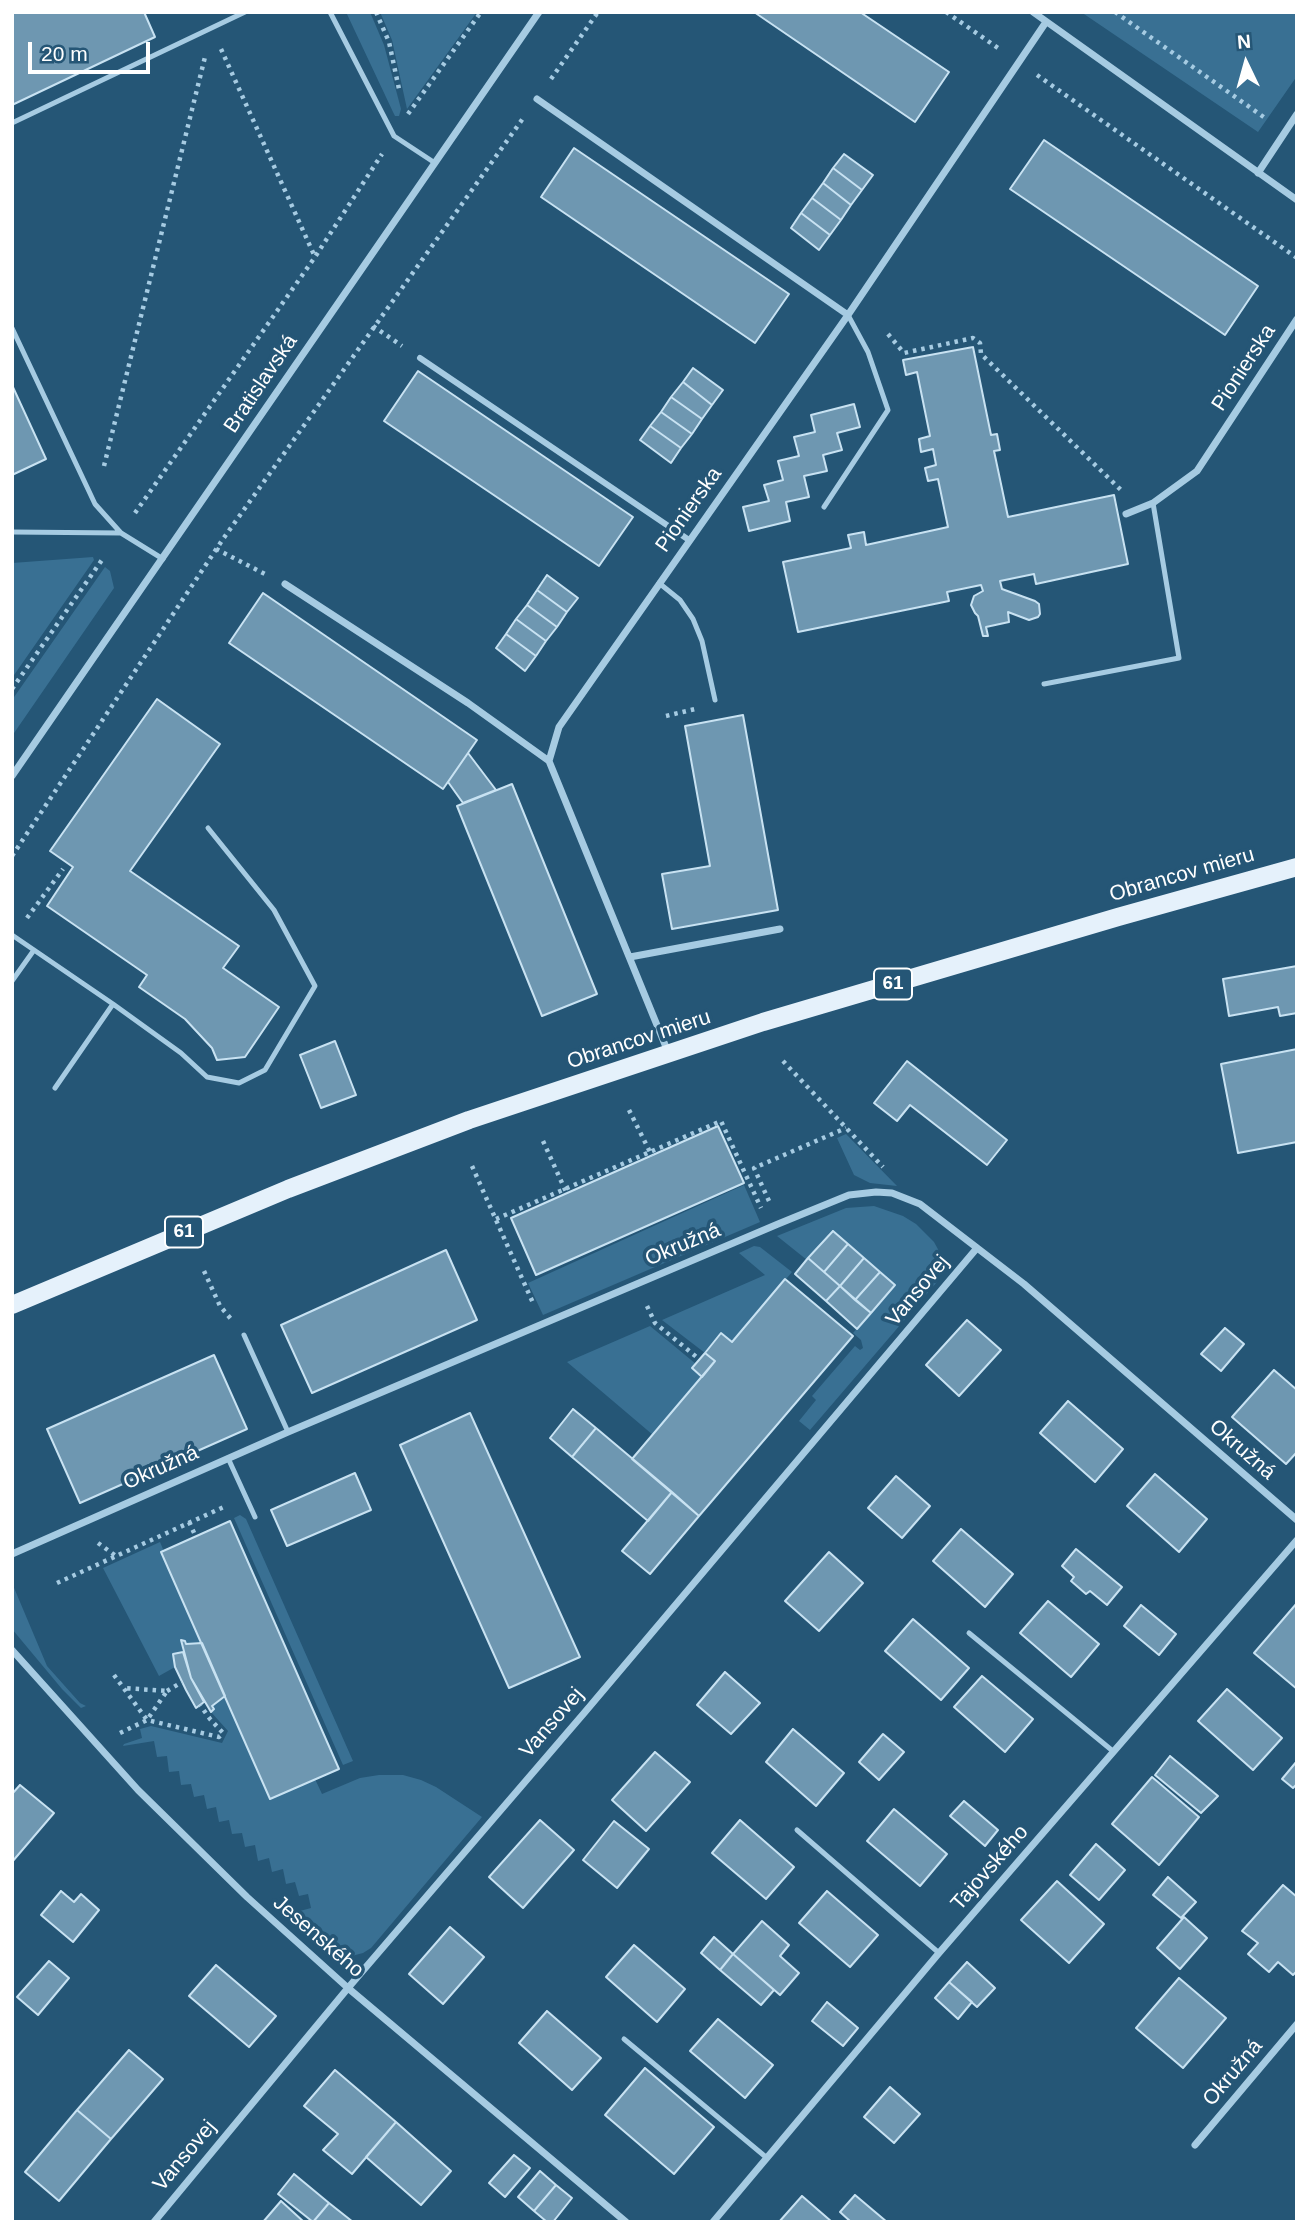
<!DOCTYPE html>
<meta charset="utf-8">
<style>
body{margin:0}
#map{position:relative;width:1309px;height:2234px;overflow:hidden;background:#255676;font-family:Helvetica,sans-serif}
canvas{display:block}
.frame{position:absolute;inset:0;border:14px solid #fff;pointer-events:none}
.north{position:absolute;left:1211px;top:28px;width:70px;height:70px;-webkit-text-stroke:5px #255676;paint-order:stroke;rotate:355deg;font-size:19px;font-weight:700;line-height:28px;text-align:center;color:#fff}
.north::after{content:'';display:block;margin:auto;width:24px;height:32px;background:#fff;clip-path:polygon(50% 0,100% 100%,50% 72%,0 100%)}
.scale{position:absolute;left:28px;top:42px;width:122px;height:32px;box-sizing:border-box;border:4px solid #fff;border-top:0;padding-left:9px;font-size:21px;line-height:24px;white-space:nowrap;color:#fff;-webkit-text-stroke:5px #255676;paint-order:stroke}
</style>
<div id="map">
<canvas width="1309" height="2234"></canvas>
<div class="frame"></div>
<div class="north">N</div>
<div class="scale">20 m</div>
</div>
<script>
const c = document.querySelector('canvas').getContext('2d');
c.lineJoin = 'round';
function fill(path, color) { c.fillStyle = color; c.fill(path, 'evenodd'); }
const toPath = rows => new Path2D(rows.map(r => 'M' + r).join(''));
function stroke(path, color, width, dash) { c.strokeStyle = color; c.lineWidth = width; c.lineCap = dash ? 'butt' : 'round'; c.setLineDash(dash || []); c.stroke(path); }
function write(font, color, halo, rows, align = 'center') {
  c.font = font + ' Helvetica,sans-serif'; c.lineWidth = 7; c.setLineDash([]); c.textBaseline = 'middle'; c.strokeStyle = halo; c.fillStyle = color; for (const [text, x, y, turn = 0] of rows) {
    c.save(); c.translate(x, y); c.rotate((+turn || 0) * Math.PI / 180); c.textAlign = isNaN(turn) ? turn : align; if (halo) c.strokeText(text, 0, 0); c.fillText(text, 0, 0); c.restore();
  }
}
const green = toPath([
 [346,12,370,12,384,45,401,109,399,116,395,116,393,112],
 [380,12,477,12,407,109,392,40],
 [1081,12,1297,12,1297,76,1258,132],
 [93,557,94,560,12,678,12,563],
 [105,567,110,571,114,588,12,736,12,700],
 [846,1134,897,1186,870,1183,854,1175,837,1138],
 [744,1185,760,1222,543,1315,528,1283],
 [874,1206,903,1216,916,1224,934,1242,940,1253,942,1270,937,1282,810,1430,799,1421,816,1400,812,1396,855,1346,860,1350,863,1348,861,1340,853,1333,895,1285,833,1231,807,1260,777,1236,846,1208],
 [754,1246,760,1247,792,1272,732,1342,721,1333,705,1353,662,1320,765,1275,739,1253],
 [650,1326,696,1364,692,1368,702,1377,653,1435,567,1362],
 [240,1515,246,1519,353,1761,343,1765,234,1518],
 [160,1542,202,1643,186,1644,185,1641,181,1641,183,1652,175,1667,159,1676,103,1568],
 [12,1583,47,1666,80,1703,86,1706,81,1708,62,1689,12,1629],
 [225,1696,270,1799,315,1779,322,1794,360,1778,379,1775,403,1775,421,1780,436,1787,482,1817,371,1948,363,1953,348,1957,331,1953,285,1915,311,1908,308,1894,299,1896,295,1882,286,1884,283,1869,272,1872,269,1858,258,1861,255,1845,245,1847,242,1833,232,1834,229,1820,219,1822,216,1807,207,1809,204,1795,194,1797,191,1784,181,1785,179,1771,169,1772,167,1756,157,1757,154,1741,123,1746,124,1744,142,1738,140,1729,151,1726,222,1743,228,1731,211,1712,214,1710,212,1706]
]);
const building = toPath([
 [12,12,144,12,155,37,12,105,12,12],
 [754,12,860,12,949,72,915,122,754,12],
 [1044,140,1258,286,1225,335,1010,189,1044,140],
 [574,148,789,294,755,343,541,197,574,148],
 [844,154,873,175,862,190,833,168,844,154],
 [833,168,862,190,851,205,823,183,833,168],
 [823,183,851,205,841,220,812,198,823,183],
 [812,198,841,220,830,235,801,213,812,198],
 [801,213,830,235,819,250,791,228,801,213],
 [973,347,991,435,997,434,1000,450,994,451,1008,517,1114,495,1128,564,1036,584,1034,574,1000,581,1002,589,1035,601,1039,604,1040,614,1038,617,1029,620,1008,612,1009,622,986,627,988,636,983,636,978,616,975,613,971,605,974,596,983,591,981,585,947,592,949,601,798,632,783,562,851,548,848,535,864,532,866,545,948,527,938,479,928,481,925,468,936,465,933,449,921,452,919,439,930,436,917,372,906,375,903,360,973,347],
 [693,368,723,390,712,405,683,382,693,368],
 [418,371,633,517,599,566,384,421,418,371],
 [683,382,712,405,702,419,671,397,683,382],
 [12,385,46,459,12,475,12,385],
 [671,397,702,419,692,434,661,412,671,397],
 [854,404,860,427,837,433,842,450,823,455,827,471,804,476,809,497,786,502,790,521,749,531,743,507,769,501,764,485,783,480,778,461,799,456,794,437,815,432,811,415,854,404],
 [661,412,692,434,681,448,650,426,661,412],
 [650,426,681,448,671,463,640,440,650,426],
 [547,575,578,598,567,612,537,590,547,575],
 [537,590,567,612,557,627,527,605,537,590],
 [263,593,477,740,443,789,229,643,263,593],
 [527,605,557,627,546,641,516,619,527,605],
 [516,619,546,641,536,656,506,634,516,619],
 [506,634,536,656,525,671,496,648,506,634],
 [157,699,220,744,130,871,239,946,223,968,279,1007,245,1057,217,1060,212,1048,185,1019,139,987,147,975,47,906,73,867,50,851,157,699],
 [743,715,778,910,672,929,662,874,710,866,685,726,743,715],
 [468,753,496,790,463,803,448,782,468,753],
 [512,784,597,994,542,1016,457,806,512,784],
 [1297,966,1297,1013,1280,1016,1278,1007,1229,1016,1223,979,1297,966],
 [335,1041,356,1095,321,1108,300,1055,335,1041],
 [1297,1049,1297,1142,1238,1153,1221,1064,1297,1049],
 [907,1061,1007,1140,987,1165,910,1105,897,1121,874,1103,907,1061],
 [718,1126,744,1183,536,1275,511,1218,718,1126],
 [833,1231,848,1244,824,1272,808,1258,833,1231],
 [848,1244,864,1258,840,1286,824,1272,848,1244],
 [446,1250,477,1320,312,1393,281,1325,446,1250],
 [808,1258,840,1286,826,1301,795,1274,808,1258],
 [864,1258,880,1272,855,1300,840,1286,864,1258],
 [880,1272,895,1285,871,1313,855,1300,880,1272],
 [785,1279,853,1336,699,1516,632,1459,715,1361,705,1353,721,1333,732,1342,785,1279],
 [840,1286,871,1313,857,1329,826,1301,840,1286],
 [967,1320,1001,1350,959,1396,926,1365,967,1320],
 [1225,1328,1244,1344,1221,1371,1201,1354,1225,1328],
 [705,1353,715,1361,702,1377,692,1368,705,1353],
 [214,1355,247,1429,80,1503,47,1429,214,1355],
 [1274,1370,1297,1390,1297,1452,1286,1464,1232,1417,1274,1370],
 [1068,1401,1123,1449,1095,1482,1040,1433,1068,1401],
 [573,1409,596,1428,572,1457,550,1438,573,1409],
 [470,1413,580,1657,509,1688,400,1445,470,1413],
 [596,1428,672,1492,648,1521,572,1457,596,1428],
 [355,1473,371,1510,287,1546,271,1510,355,1473],
 [1155,1474,1207,1519,1179,1552,1127,1506,1155,1474],
 [896,1476,930,1506,902,1538,868,1508,896,1476],
 [672,1492,699,1516,650,1574,622,1551,672,1492],
 [230,1521,339,1769,270,1799,161,1552,230,1521],
 [961,1529,1013,1574,985,1607,933,1561,961,1529],
 [1076,1549,1122,1587,1107,1605,1090,1591,1086,1594,1071,1581,1074,1577,1062,1566,1076,1549],
 [829,1552,863,1583,819,1631,785,1601,829,1552],
 [1048,1601,1099,1644,1071,1677,1020,1633,1048,1601],
 [1297,1603,1297,1689,1254,1653,1297,1603],
 [1141,1605,1176,1634,1159,1655,1124,1626,1141,1605],
 [913,1619,969,1668,941,1700,885,1651,913,1619],
 [181,1640,185,1641,186,1644,202,1643,225,1696,212,1706,214,1709,211,1712,191,1678,181,1640],
 [183,1652,191,1678,204,1702,196,1708,186,1690,175,1667,173,1654,183,1652],
 [725,1672,760,1703,731,1734,697,1705,725,1672],
 [982,1676,1033,1719,1005,1752,954,1707,982,1676],
 [1227,1689,1282,1738,1253,1770,1198,1721,1227,1689],
 [793,1729,844,1773,816,1806,766,1762,793,1729],
 [883,1734,904,1752,879,1780,859,1762,883,1734],
 [655,1752,690,1782,646,1831,612,1800,655,1752],
 [1170,1756,1218,1796,1201,1813,1155,1775,1170,1756],
 [1297,1761,1297,1784,1293,1788,1282,1779,1297,1761],
 [1152,1777,1199,1817,1159,1865,1112,1824,1152,1777],
 [20,1785,54,1813,12,1862,12,1794,20,1785],
 [964,1801,998,1830,985,1846,950,1816,964,1801],
 [894,1809,947,1854,920,1886,867,1841,894,1809],
 [540,1820,574,1850,523,1908,489,1877,540,1820],
 [740,1820,794,1867,766,1899,712,1853,740,1820],
 [614,1821,649,1849,617,1888,583,1860,614,1821],
 [1096,1844,1125,1870,1099,1900,1070,1875,1096,1844],
 [1168,1877,1196,1902,1181,1918,1153,1895,1168,1877],
 [1057,1881,1104,1924,1069,1963,1021,1920,1057,1881],
 [1283,1885,1297,1897,1297,1971,1293,1975,1278,1962,1269,1972,1248,1954,1258,1943,1242,1931,1283,1885],
 [61,1891,74,1902,81,1894,99,1910,73,1942,41,1915,61,1891],
 [827,1891,878,1935,850,1967,799,1923,827,1891],
 [1184,1917,1207,1938,1180,1969,1157,1948,1184,1917],
 [762,1921,789,1945,780,1956,799,1973,780,1995,733,1954,762,1921],
 [450,1927,484,1957,443,2004,409,1974,450,1927],
 [714,1937,733,1954,720,1970,701,1953,714,1937],
 [634,1945,685,1989,657,2022,606,1977,634,1945],
 [733,1954,774,1990,761,2005,720,1970,733,1954],
 [49,1961,69,1978,38,2015,17,1997,49,1961],
 [967,1962,995,1988,977,2007,949,1982,967,1962],
 [216,1965,276,2016,249,2047,189,1996,216,1965],
 [1179,1978,1226,2018,1183,2068,1136,2028,1179,1978],
 [949,1982,972,2002,958,2019,935,1998,949,1982],
 [827,2002,858,2028,843,2046,812,2021,827,2002],
 [547,2011,601,2058,572,2090,519,2043,547,2011],
 [718,2019,773,2065,745,2098,690,2051,718,2019],
 [129,2050,163,2079,111,2139,77,2110,129,2050],
 [645,2068,714,2127,674,2174,605,2115,645,2068],
 [335,2070,396,2122,352,2174,323,2150,338,2134,304,2106,335,2070],
 [890,2087,920,2114,894,2143,864,2117,890,2087],
 [77,2110,111,2139,59,2201,25,2172,77,2110],
 [396,2122,451,2171,421,2205,366,2157,396,2122],
 [514,2155,530,2168,505,2197,489,2183,514,2155],
 [540,2171,556,2185,534,2211,518,2197,540,2171],
 [294,2174,329,2203,313,2222,278,2194,294,2174],
 [556,2185,572,2198,553,2222,547,2222,534,2211,556,2185],
 [855,2195,887,2222,851,2222,840,2212,855,2195],
 [802,2196,832,2222,779,2222,802,2196],
 [281,2201,304,2222,263,2222,281,2201],
 [329,2203,353,2222,313,2222,329,2203]
]);
const path = toPath([
 [376,12,389,42,399,89],
 [946,12,998,48],
 [1115,12,1265,118],
 [221,49,315,257],
 [1037,75,1297,258],
 [551,79,598,12],
 [408,114,481,12],
 [373,326,402,346],
 [888,334,904,353,973,338,980,343,981,354,1121,490],
 [104,466,205,57],
 [135,513,315,257,382,154],
 [216,549,265,574],
 [12,689,104,557],
 [666,716,695,709],
 [12,856,223,539,524,117],
 [27,918,63,869],
 [783,1061,883,1167],
 [629,1110,652,1156],
 [543,1141,567,1194],
 [472,1166,533,1303],
 [769,1201,754,1168,846,1128],
 [496,1219,721,1121,761,1208],
 [204,1271,220,1306,231,1319],
 [647,1306,655,1323,699,1359],
 [189,1522,196,1537],
 [98,1543,116,1556],
 [57,1583,226,1506],
 [114,1675,147,1720,167,1691,123,1688],
 [167,1691,182,1682],
 [120,1733,147,1720,219,1737,223,1733,210,1719,200,1705]
]);
const service = toPath([
 [330,12,394,136,435,163],
 [12,123,245,12],
 [12,328,95,504,121,533,163,559],
 [824,507,888,410,868,352,848,315],
 [12,532,121,533],
 [659,583,680,600,693,619,702,641,715,700],
 [1044,684,1179,658,1153,503],
 [12,935,113,1004,55,1088],
 [12,981,34,950],
 [113,1004,181,1053,207,1077,239,1083,265,1070,315,986,274,910,208,828],
 [244,1335,288,1432],
 [228,1458,255,1517],
 [969,1633,1114,1752],
 [797,1830,939,1953],
 [624,2039,767,2158]
]);
const pedestrian = toPath([
 [420,358,689,540]
]);
const minor = toPath([
 [1033,12,1297,200],
 [537,99,848,315],
 [1258,173,1297,114],
 [1126,514,1153,503,1197,471,1297,319],
 [285,584,468,703,549,761],
 [12,776,539,12],
 [630,957,780,929],
 [668,1052,549,761,559,727,848,315,1046,22],
 [12,1554,288,1432,778,1224,849,1195,876,1192,892,1193,920,1204,1024,1284,1297,1520],
 [12,1650,138,1790,247,1897,348,1988,626,2222],
 [1195,2145,1297,2024],
 [154,2222,348,1988,585,1712,977,1248],
 [713,2222,939,1953,1297,1540]
]);
const primary = toPath([
 [12,1305,288,1189,469,1120,763,1022,1118,917,1297,867]
]);
const shields = [
 [893,984,38],
 [184,1232,38]
];
const shieldNames = [
 ["61",893,984],
 ["61",184,1232]
];
const streetNames = [
 ["Pionierska",1244,368,-57],
 ["Bratislavská",261,384,-56],
 ["Pionierska",689,510,-55],
 ["Obrancov mieru",1182,875,-16],
 ["Obrancov mieru",639,1040,-18],
 ["Okružná",683,1245,-23],
 ["Vansovej",918,1291,-50],
 ["Okružná",1242,1450,41],
 ["Okružná",161,1468,-24],
 ["Vansovej",552,1723,-49],
 ["Tajovského",990,1868,-49],
 ["Jesenského",318,1937,41],
 ["Okružná",1233,2073,-50],
 ["Vansovej",185,2156,-50]
];
fill(green, '#397093');
fill(building, '#6e97b1');
stroke(building, '#c8e2f2', 2);
stroke(path, '#a6cbe2', 4.5, [3.5, 5]);
stroke(service, '#a6cbe2', 5);
stroke(pedestrian, '#a6cbe2', 6);
stroke(minor, '#a6cbe2', 7);
stroke(primary, '#e5f1fb', 18);
for (const [x, y, w] of shields) { const box = new Path2D(); box.roundRect(x - w / 2, y - 15.5, w, 31, 5); c.fillStyle = '#255676'; c.fill(box); stroke(box, '#fff', 2); }
write('bold 19px', '#fff', null, shieldNames);
write('21px', '#fff', '#255676', streetNames);
</script>
